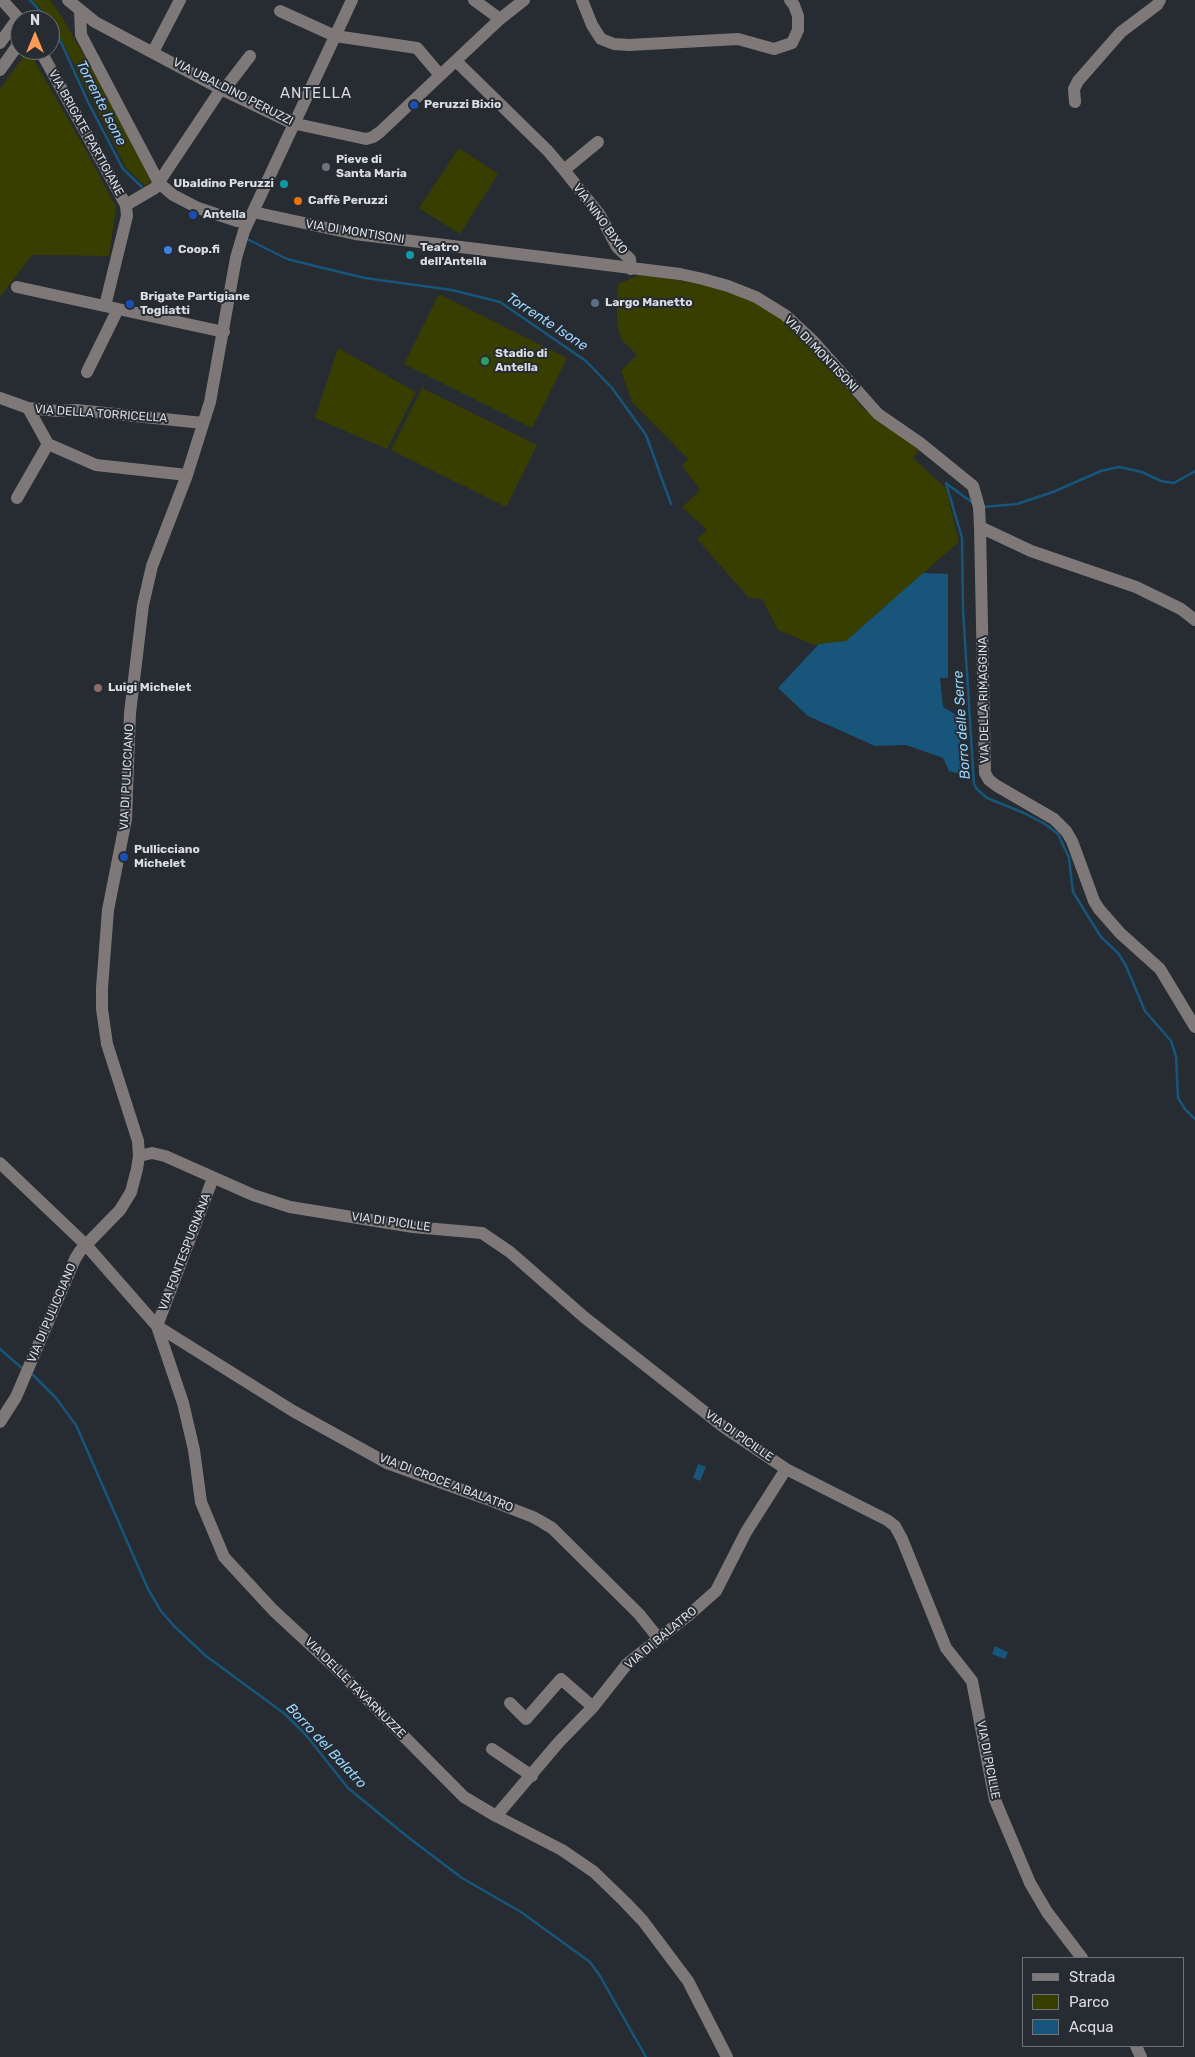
<!DOCTYPE html>
<meta charset="utf-8">
<style>
body{margin:0}
#map{position:relative;width:1195px;height:2057px;overflow:hidden;background:#272b32;font-family:Rubik,sans-serif}
canvas{display:block}
.legend{position:absolute;left:1022px;top:1957px;width:162px;height:90px;box-sizing:border-box;background:#272b32;border:1px solid #6f7278;margin:0;padding:6px 9px;list-style:none;font-size:15px;color:#dadde2}
.legend li{display:flex;align-items:center;gap:10px;height:25px}
.legend b{width:25px;border:1px solid #6f7278}
.north{position:absolute;left:10px;top:10px;width:50px;height:50px;box-sizing:border-box;background:#272b32;border:1px solid #6f7278;border-radius:50%;rotate:0deg;font-size:14px;font-weight:700;line-height:20px;text-align:center;color:#dadde2}
.north::after{content:'';display:block;margin:auto;width:18px;height:22px;background:#fe9c57;clip-path:polygon(50% 0,100% 100%,50% 72%,0 100%)}
</style>
<div id="map">
<canvas width="1195" height="2057"></canvas>
<ul class="legend">
<li><b style="height:6px;background:#7e7978"></b>Strada</li>
<li><b style="height:14px;background:#383d00"></b>Parco</li>
<li><b style="height:14px;background:#17567a"></b>Acqua</li>
</ul>
<div class="north">N</div>
</div>
<script>
const c = document.querySelector('canvas').getContext('2d');
c.lineJoin = 'round';
function fill(path, color) { c.fillStyle = color; c.fill(path, 'evenodd'); }
const toPath = rows => new Path2D(rows.map(r => 'M' + r).join(''));
function stroke(path, color, width, dash) { c.strokeStyle = color; c.lineWidth = width; c.lineCap = dash ? 'butt' : 'round'; c.setLineDash(dash || []); c.stroke(path); }
function write(font, color, halo, rows, align = 'center') {
  c.font = font + ' Rubik,sans-serif'; c.lineWidth = 4; c.setLineDash([]); c.textBaseline = 'middle'; c.strokeStyle = halo; c.fillStyle = color; for (const [text, x, y, turn = 0] of rows) {
    c.save(); c.translate(x, y); c.rotate((+turn || 0) * Math.PI / 180); c.textAlign = isNaN(turn) ? turn : align; if (halo) c.strokeText(text, 0, 0); c.fillText(text, 0, 0); c.restore();
  }
}
const green = toPath([
 [32,0,50,0,60,14,98,79,151,181,145,186,126,168,56,29,44,12],
 [28,50,83,145,116,207,109,256,32,255,0,297,0,89],
 [459,148,498,174,460,234,419,208],
 [642,274,721,288,743,296,773,313,814,347,863,408,919,450,913,458,946,488,959,542,846,641,815,645,778,630,762,599,749,598,697,539,707,530,682,507,700,490,682,466,688,459,632,402,621,371,637,355,621,339,617,325,617,297,618,284],
 [439,294,567,358,532,428,404,364],
 [338,348,416,392,387,449,315,418],
 [422,388,537,445,506,507,391,450]
]);
const water = toPath([
 [923,573,948,574,948,678,940,678,943,707,958,716,963,775,949,771,943,758,906,745,875,746,808,716,778,688,819,644,846,641],
 [698,1464,706,1467,700,1481,693,1478],
 [995,1646,1008,1652,1005,1659,992,1654]
]);
const stream = toPath([
 [30,0,48,20],
 [50,23,55,29,88,102,123,169,142,187],
 [247,239,287,259,319,267,365,278,452,290,500,302,586,361,612,388,646,435,671,504],
 [946,483,962,538,963,610,974,784,977,789,987,798,1024,813,1045,824,1058,834,1069,858,1073,892,1101,937,1118,953,1126,966,1145,1011,1171,1041,1176,1056,1178,1098,1185,1109,1195,1119],
 [947,484,973,503],
 [983,507,1017,504,1053,492,1101,471,1119,467,1142,472,1161,481,1174,483,1195,471],
 [0,1349,23,1369],
 [33,1375,56,1398,76,1425,148,1589,161,1611,174,1626,206,1656,285,1714,306,1735,348,1788,409,1838,462,1878,521,1912,590,1962,600,1976,646,2057]
]);
const minor = toPath([
 [2,0,20,20],
 [68,0,95,22,221,89,292,123,366,139,373,137,380,132,500,19,524,0],
 [474,0,500,19],
 [582,0,592,25,601,39,614,44,629,45,738,39,774,49,792,43,798,30,798,16,794,5,790,0],
 [80,11,81,35,159,183,173,195,198,208,237,221,248,222],
 [280,11,335,36,417,48,440,75],
 [0,43,18,18],
 [40,50,126,205,127,216,105,306],
 [153,52,180,0],
 [456,61,548,151,564,170,600,215,617,247,630,259,631,269],
 [0,70,20,42],
 [1075,102,1074,89,1078,81,1121,32,1157,5,1160,0],
 [564,170,598,142],
 [126,205,155,188,221,89,227,86,250,56],
 [253,212,355,234,680,274,703,279,728,286,756,297,785,315,813,341,878,414,920,443,973,486,979,507,980,527,985,773,989,780,997,786,1054,819,1066,831,1072,841,1094,901,1099,909,1120,933,1160,969,1195,1027],
 [17,287,224,332],
 [87,372,118,309],
 [0,398,28,408,58,411,76,410,203,423],
 [28,408,48,444,96,465,187,475],
 [17,498,48,444],
 [980,527,1031,551,1136,587,1181,609,1195,620],
 [139,1156,152,1153,165,1156,253,1195,290,1207,413,1227,482,1233,510,1252,584,1317,725,1428,786,1469,887,1520,895,1526,902,1539,946,1648,972,1681,995,1800,1030,1883,1047,1912,1082,1958],
 [0,1163,86,1245,157,1326,183,1403,194,1450,201,1502,224,1557,273,1610,343,1675,464,1797,496,1816,562,1850,594,1872,625,1902,643,1921,688,1981,727,2057],
 [157,1326,293,1411,387,1463,487,1499,533,1517,542,1522,552,1528,639,1614,659,1639],
 [157,1326,213,1178],
 [0,1422,16,1397,75,1259,80,1251,120,1210,131,1192,137,1169,139,1156,138,1141,107,1044,102,1009,102,988,108,910,126,819,130,713,143,605,152,566,187,475,210,402,236,258,244,231,352,0],
 [510,1703,526,1719,561,1679,593,1707],
 [492,1749,532,1776],
 [496,1816,559,1742,593,1707,627,1664,690,1614,716,1591,746,1532,786,1469],
 [1136,2046,1141,2057]
]);
const markers = [
 [414,105,5,"#1a4fb4"],
 [326,167,5,"#6b7280"],
 [284,184,5,"#0f9aa8"],
 [298,201,5,"#e8710a"],
 [193,215,5,"#1a4fb4"],
 [168,250,5,"#3f7fe0"],
 [410,255,5,"#0f9aa8"],
 [595,303,5,"#5c6f8a"],
 [130,304,5,"#1a4fb4"],
 [485,361,5,"#2e9e5b"],
 [98,688,5,"#8d6e63"],
 [124,857,5,"#1a4fb4"]
];
const streetNames = [
 ["VIA UBALDINO PERUZZI",233,92,27],
 ["VIA BRIGATE PARTIGIANE",86,133,61],
 ["VIA NINO BIXIO",600,219,54],
 ["VIA DI MONTISONI",355,232,9],
 ["VIA DI MONTISONI",821,354,46],
 ["VIA DELLA TORRICELLA",101,414,4],
 ["VIA DELLA RIMAGGINA",984,700,-91],
 ["VIA DI PULICCIANO",127,777,-87],
 ["VIA DI PICILLE",391,1222,8],
 ["VIA FONTESPUGNANA",185,1252,-69],
 ["VIA DI PULICCIANO",52,1313,-67],
 ["VIA DI PICILLE",739,1436,35],
 ["VIA DI CROCE A BALATRO",446,1483,21],
 ["VIA DI BALATRO",661,1638,-40],
 ["VIA DELLE TAVARNUZZE",355,1688,45],
 ["VIA DI PICILLE",988,1760,79]
];
const poiNames = [
 ["Peruzzi Bixio",424,105],
 ["Pieve di",336,160],
 ["Santa Maria",336,174],
 ["Ubaldino Peruzzi",274,184,"right"],
 ["Caffè Peruzzi",308,201],
 ["Antella",203,215],
 ["Teatro",420,248],
 ["dell'Antella",420,262],
 ["Coop.fi",178,250],
 ["Brigate Partigiane",140,297],
 ["Togliatti",140,311],
 ["Largo Manetto",605,303],
 ["Stadio di",495,354],
 ["Antella",495,368],
 ["Luigi Michelet",108,688],
 ["Pullicciano",134,850],
 ["Michelet",134,864]
];
const waterNames = [
 ["Torrente Isone",101,103,63],
 ["Torrente Isone",547,322,33],
 ["Borro delle Serre",962,725,-94],
 ["Borro del Balatro",326,1746,47]
];
const quarterNames = [
 ["ANTELLA",316,94]
];
fill(green, '#383d00');
fill(water, '#17567a');
stroke(stream, '#17567a', 2.5);
stroke(minor, '#7e7978', 12);
for (const [x, y, r, color] of markers) { const dot = new Path2D(); dot.arc(x, y, r, 0, 2 * Math.PI); c.fillStyle = color; c.fill(dot); stroke(dot, '#272b32', 2); }
write('12px', '#dadde2', '#272b32', streetNames);
write('bold 12px', '#dadde2', '#272b32', poiNames, 'left');
write('italic 14px', '#99d4fc', '#272b32', waterNames);
c.letterSpacing = '1px';
write('15px', '#dadde2', '#272b32', quarterNames);
c.letterSpacing = '0px';
</script>
